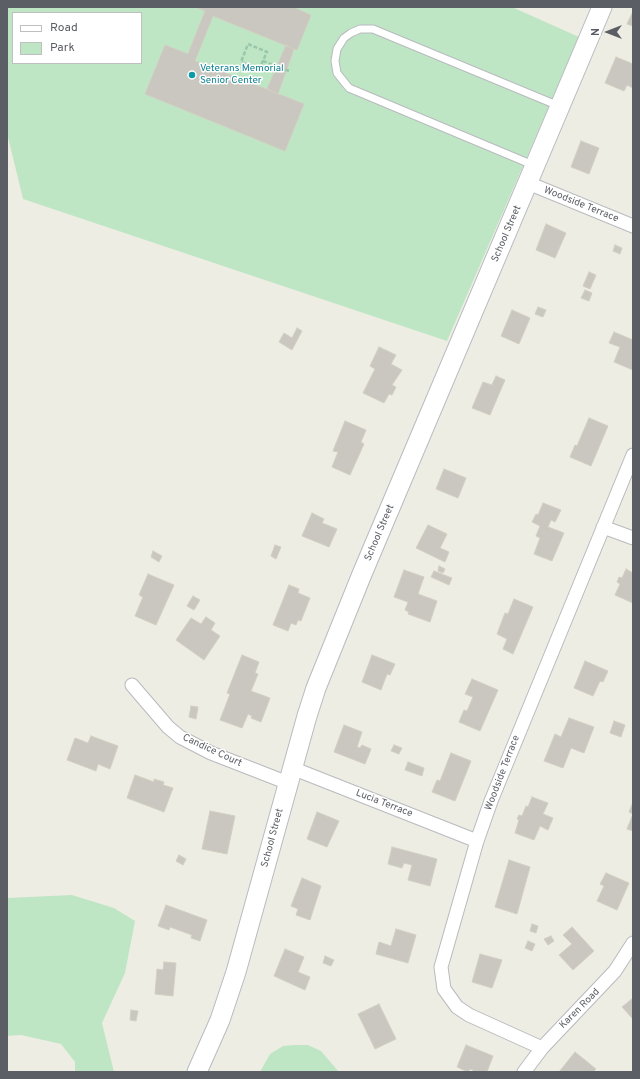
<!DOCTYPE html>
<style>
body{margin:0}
#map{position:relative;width:640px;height:1079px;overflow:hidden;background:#eeede3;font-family:Overpass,sans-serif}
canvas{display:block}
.frame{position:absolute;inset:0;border:8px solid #5b5e64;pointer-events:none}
.legend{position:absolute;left:12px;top:12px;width:130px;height:52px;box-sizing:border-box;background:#fff;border:1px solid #bdbfc1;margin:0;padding:5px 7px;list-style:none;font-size:12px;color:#5b5e64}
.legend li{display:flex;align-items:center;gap:8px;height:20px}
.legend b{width:20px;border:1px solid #bdbfc1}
.north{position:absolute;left:588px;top:12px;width:40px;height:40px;-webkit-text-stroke:3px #fff;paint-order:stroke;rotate:270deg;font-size:11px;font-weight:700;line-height:16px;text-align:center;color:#5b5e64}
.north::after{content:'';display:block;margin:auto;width:14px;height:18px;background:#5b5e64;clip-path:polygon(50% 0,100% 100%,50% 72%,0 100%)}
</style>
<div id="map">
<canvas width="640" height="1079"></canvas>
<div class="frame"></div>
<ul class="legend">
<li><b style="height:5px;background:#fff"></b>Road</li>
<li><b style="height:11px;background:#bfe6c4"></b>Park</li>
</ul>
<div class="north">N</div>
</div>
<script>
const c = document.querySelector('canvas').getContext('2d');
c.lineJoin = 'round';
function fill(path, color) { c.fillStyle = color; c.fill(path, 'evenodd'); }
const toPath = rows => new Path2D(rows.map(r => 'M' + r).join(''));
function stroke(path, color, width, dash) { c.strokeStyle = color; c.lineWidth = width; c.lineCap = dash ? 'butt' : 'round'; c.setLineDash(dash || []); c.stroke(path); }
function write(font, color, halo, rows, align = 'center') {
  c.font = font + ' Overpass,sans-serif'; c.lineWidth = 3; c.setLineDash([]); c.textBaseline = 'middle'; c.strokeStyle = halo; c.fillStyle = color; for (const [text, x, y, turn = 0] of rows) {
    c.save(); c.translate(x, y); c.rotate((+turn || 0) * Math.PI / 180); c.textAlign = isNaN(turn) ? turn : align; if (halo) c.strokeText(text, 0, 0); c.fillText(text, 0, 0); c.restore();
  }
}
const green = toPath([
 [7,7,512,7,579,37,447,341,23,199,7,133],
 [13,13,141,13,141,63,13,63],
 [72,895,114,908,135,921,125,973,102,1023,114,1072,75,1072,75,1062,61,1044,21,1035,7,1036,7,898],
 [294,1045,308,1045,321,1051,339,1072,260,1072,270,1054,283,1046]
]);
const building = toPath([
 [195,7,293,7,311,15,297,50,213,16,195,61,304,104,285,151,145,94,165,45,188,54,205,11,195,7],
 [633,11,633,26,627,24,633,11],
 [286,45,294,49,278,94,267,89,286,45],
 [616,57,633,64,633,88,627,85,624,91,605,83,616,57],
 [581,141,599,148,589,174,571,167,581,141],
 [546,224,566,233,555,258,536,250,546,224],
 [615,245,622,248,620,254,613,251,615,245],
 [589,272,596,275,590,289,583,286,589,272],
 [585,290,592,293,589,301,581,298,585,290],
 [538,307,546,310,543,317,535,314,538,307],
 [512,310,530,318,519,344,501,336,512,310],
 [297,328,302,331,292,350,279,342,284,333,292,338,297,328],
 [614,332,633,340,633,370,614,362,620,347,609,343,614,332],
 [379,347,396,355,391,364,402,370,392,385,396,387,392,395,389,394,384,403,363,393,375,369,370,366,379,347],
 [496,376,505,380,490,415,472,408,483,382,492,385,496,376],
 [589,418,608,426,591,466,570,457,575,445,577,446,589,418],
 [345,421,366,430,361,442,364,444,350,475,332,467,338,452,333,451,345,421],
 [444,469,466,478,458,498,436,489,444,469],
 [543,503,561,510,555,522,551,520,548,527,564,533,552,561,534,554,540,538,536,536,540,526,532,522,536,514,538,515,543,503],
 [312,513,324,519,322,523,337,529,329,547,302,536,312,513],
 [428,525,447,534,440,548,449,552,445,562,416,548,428,525],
 [275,545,281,547,276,559,271,556,275,545],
 [153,551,162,556,159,562,151,557,153,551],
 [439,566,445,569,443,573,438,571,439,566],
 [626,569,633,573,633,603,615,595,620,584,617,582,619,577,622,578,626,569],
 [404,570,424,577,418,594,437,601,430,622,408,614,409,612,405,610,408,602,394,597,404,570],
 [434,571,452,578,449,585,431,577,434,571],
 [148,574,174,585,156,625,135,616,143,597,139,595,148,574],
 [289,585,299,589,298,593,310,598,301,621,298,620,296,625,291,623,288,631,273,625,289,585],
 [193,596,200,600,194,610,187,606,193,596],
 [514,599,533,607,513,654,503,649,507,639,497,634,505,613,508,614,514,599],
 [206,617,215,623,211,630,220,636,204,660,176,640,191,618,201,624,206,617],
 [242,655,259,662,255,673,258,674,251,691,270,698,261,722,251,718,252,716,248,714,242,728,220,720,230,694,227,693,242,655],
 [372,655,395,664,390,675,387,674,381,690,362,682,372,655],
 [585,661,608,671,603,682,600,681,593,696,574,688,585,661],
 [472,679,498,690,480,731,459,722,464,710,467,711,473,697,465,694,472,679],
 [191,706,198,707,196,719,189,717,191,706],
 [569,718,594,727,584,753,571,748,563,768,544,761,555,734,561,737,569,718],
 [614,721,625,725,621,737,610,733,614,721],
 [344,725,362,732,357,747,360,748,362,745,371,749,365,764,334,752,344,725],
 [91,736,118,746,110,769,98,764,96,771,67,760,75,738,88,743,91,736],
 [394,745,402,748,399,754,391,751,394,745],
 [451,753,471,761,455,801,432,792,437,780,440,781,451,753],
 [408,762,424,768,422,776,405,770,408,762],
 [135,775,154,782,154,779,164,782,163,785,173,788,164,812,127,798,135,775],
 [532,797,548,803,543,814,553,818,548,830,540,826,534,840,515,833,519,820,517,819,519,815,522,816,526,806,528,807,532,797],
 [633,802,633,831,627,829,633,814,629,812,633,802],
 [210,811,235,816,227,854,202,849,210,811],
 [317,812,339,821,327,847,307,839,317,812],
 [392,847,437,859,430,886,408,880,412,865,404,863,402,868,388,864,392,847],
 [179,855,186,859,183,865,176,861,179,855],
 [509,860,530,867,517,914,495,907,509,860],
 [606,873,629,883,617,910,597,901,604,886,600,884,606,873],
 [302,878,321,886,310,920,296,915,298,909,291,906,302,878],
 [166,905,207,920,200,941,191,938,192,935,170,927,169,930,158,926,166,905],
 [532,924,538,926,536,933,530,931,532,924],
 [572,927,594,951,573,970,559,955,572,944,563,935,572,927],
 [396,929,416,935,408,963,376,954,379,942,391,946,396,929],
 [551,936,554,941,548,945,544,939,551,936],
 [528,941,535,944,532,951,525,948,528,941],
 [285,949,304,957,298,972,310,977,305,990,274,976,285,949],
 [480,954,502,960,492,988,472,982,480,954],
 [325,956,334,960,331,966,323,963,325,956],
 [164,962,176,963,173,996,155,994,157,969,163,970,164,962],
 [633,998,633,1019,622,1007,633,998],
 [379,1004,396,1039,375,1049,358,1014,379,1004],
 [131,1010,138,1011,136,1021,130,1020,131,1010],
 [466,1045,493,1056,487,1072,473,1072,473,1070,470,1069,468,1072,457,1067,466,1045],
 [575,1052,596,1069,593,1072,559,1072,575,1052]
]);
const path = toPath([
 [248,44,267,52,259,69,241,62,248,44],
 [263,61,289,71]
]);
const lane = toPath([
 [533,165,349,88,337,73,335,61,337,49,344,38,351,33,360,29,373,29,559,106]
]);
const street = toPath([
 [528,183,633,226],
 [603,527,633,538],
 [132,685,168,727,180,737,211,753,288,783],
 [292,768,477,841],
 [542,1048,469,1015,457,1007,444,989,441,967,477,841,491,801,633,455],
 [524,1072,542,1048,615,971,633,943]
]);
const secondary = toPath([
 [197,1072,220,1020,236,972,307,716,316,688,362,574,602,7]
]);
const markers = [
 [192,75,4,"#0f9aa8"]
];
const cultureNames = [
 ["Veterans Memorial",200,69],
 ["Senior Center",200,81]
];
const streetNames = [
 ["Woodside Terrace",581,205,22],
 ["School Street",507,234,-67],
 ["School Street",380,533,-67],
 ["Candice Court",212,751,25],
 ["Woodside Terrace",503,773,-69],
 ["Lucia Terrace",384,804,21],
 ["School Street",273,838,-75],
 ["Karen Road",580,1009,-45]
];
fill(green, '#bfe6c4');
fill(building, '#c9c7c0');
stroke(building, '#d2cfc1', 1);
stroke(lane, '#b8babf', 9);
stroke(street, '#b8babf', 15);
stroke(secondary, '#b8bbc1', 21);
stroke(path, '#98c7ab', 2.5, [4, 2]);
stroke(lane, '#fff', 7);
stroke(street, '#fff', 13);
stroke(secondary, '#fff', 19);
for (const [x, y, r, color] of markers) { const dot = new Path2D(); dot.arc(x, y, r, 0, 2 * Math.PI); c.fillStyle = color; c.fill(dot); stroke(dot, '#fff', 1.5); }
write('10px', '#0d838f', '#fff', cultureNames, 'left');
write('10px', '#5b5e64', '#fff', streetNames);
</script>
